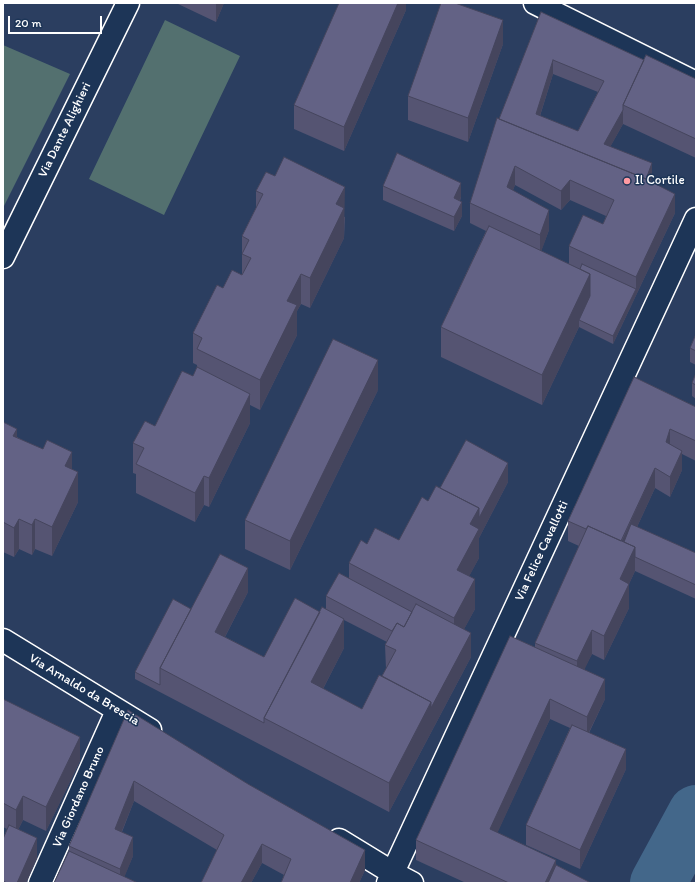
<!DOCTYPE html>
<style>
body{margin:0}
#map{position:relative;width:699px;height:886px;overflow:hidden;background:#2b3e60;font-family:Itim,sans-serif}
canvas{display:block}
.frame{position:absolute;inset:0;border:4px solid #fff;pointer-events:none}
.scale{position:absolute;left:8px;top:16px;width:94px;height:18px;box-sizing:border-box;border:2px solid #fff;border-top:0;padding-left:5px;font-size:12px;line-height:14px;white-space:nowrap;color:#fff;-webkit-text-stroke:3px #1d3557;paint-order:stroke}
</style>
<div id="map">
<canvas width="699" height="886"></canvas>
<div class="frame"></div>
<div class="scale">20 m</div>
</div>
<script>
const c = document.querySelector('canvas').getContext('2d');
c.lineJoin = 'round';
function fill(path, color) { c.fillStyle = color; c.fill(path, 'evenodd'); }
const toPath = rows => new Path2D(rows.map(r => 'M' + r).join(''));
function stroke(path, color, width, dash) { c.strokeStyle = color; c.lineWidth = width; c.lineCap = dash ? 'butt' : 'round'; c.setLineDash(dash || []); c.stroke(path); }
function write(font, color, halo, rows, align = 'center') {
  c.font = font + ' Itim,sans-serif'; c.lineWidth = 3; c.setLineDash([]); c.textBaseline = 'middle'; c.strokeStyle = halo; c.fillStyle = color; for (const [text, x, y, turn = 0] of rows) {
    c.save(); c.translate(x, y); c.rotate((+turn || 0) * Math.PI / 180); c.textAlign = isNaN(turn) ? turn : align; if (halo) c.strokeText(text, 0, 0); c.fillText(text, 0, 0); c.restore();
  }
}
const green = toPath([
 [165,20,240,56,164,215,89,179],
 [3,45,70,74,3,208]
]);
const river = toPath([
 [658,883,696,813]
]);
const street = toPath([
 [535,3,696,83],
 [3,257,128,3],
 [3,640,150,730],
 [339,840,393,873,412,883],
 [40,883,117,711],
 [388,883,696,219]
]);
const wall = toPath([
 [176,3,224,3,216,22],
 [406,3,406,10,344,151,294,129,294,105],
 [541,12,644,60,696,79,696,158,623,124,610,147,652,177,650,181,675,213,613,344,579,327,542,405,441,357,441,327,486,231,470,223,470,203,499,119],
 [553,74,598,92,578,131,540,116],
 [515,185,561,210,570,200,606,216,603,224,569,246,569,264,541,251,549,230,513,190],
 [503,44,468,142,408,120,408,96],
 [383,186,461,197,460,201,462,216,454,231,383,200],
 [256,191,345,217,344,238,310,308,301,304,297,311,297,335,260,410,250,405,250,423,209,507,204,505,195,522,136,493,136,474,133,473,133,443,155,426,193,376,197,368,197,365,193,363,193,333,223,288,242,274,242,236,256,208],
 [696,334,696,365,690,362,690,348],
 [696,373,696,399,692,396,692,383],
 [634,377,696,407,696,461,682,454,682,470,670,497,655,488,637,527,696,553,696,599,635,571,629,584,629,608,604,660,592,654,584,669,605,699,589,733,626,769,580,869,526,845,526,825,570,728,550,719,497,833,556,865,591,883,466,883,416,860,416,840,535,647,535,643,579,546,568,541,568,521],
 [378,390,290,570,245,549,245,520],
 [3,422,17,437,72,469,78,502,52,556,35,549,32,555,19,549,14,557,3,552],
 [508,482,479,538,479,558,469,576,475,609,464,629,471,657,389,812,135,679,135,672,191,609,248,592,225,637,264,657,320,612,326,609,326,596,349,579,349,563,367,544,399,540,428,501,440,488],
 [344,620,387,642,385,645,386,669,362,709,323,689,344,648],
 [3,699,80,761,46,831,23,820,18,830,37,858,26,883,3,883,3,839,7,829,3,827],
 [128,710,365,870,359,883,281,883,284,875,262,863,251,883,201,883,217,850,134,801,122,832,133,856,124,877,69,851,69,846]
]);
const shadedWall = toPath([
 [216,3,224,3,216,22],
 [398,3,406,3,406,10,344,151,344,127],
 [503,20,503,44,468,142,468,118],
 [553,60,553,74,536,128,536,114],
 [623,110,623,124,604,158,604,144],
 [652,163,652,177,644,198,644,184],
 [515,166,515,185,507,206,507,187],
 [570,180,570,200,561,210,561,191],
 [461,183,461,197,454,212,454,198],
 [345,187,344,238,310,308,310,278,336,204],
 [675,194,675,213,613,344,613,336,636,289,636,277],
 [462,202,462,216,454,231,454,217],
 [549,210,549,230,540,255,540,235],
 [301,274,301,304,297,311,297,335,260,410,260,380,287,301],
 [590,274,590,304,579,320,579,327,542,405,542,375],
 [378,360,378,390,290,570,290,541],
 [250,394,250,423,209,507,209,478],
 [17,429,17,458,13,436],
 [670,429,670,449,666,442],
 [682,451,682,470,670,497,670,477],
 [72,452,72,481,65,466],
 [508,463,508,482,479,538,479,558,457,599,457,570,470,524,479,508],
 [655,468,655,488,625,553,620,545],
 [78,472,78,502,52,556,52,527],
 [204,476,204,505,195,522,195,493],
 [19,519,19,549,14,557,14,528],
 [35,519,35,549,32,555,32,525],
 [635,547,635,571,629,584,629,608,604,660,604,636,620,579],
 [248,568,248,592,215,656,215,632],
 [475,579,475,609,454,648,454,618],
 [344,619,344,648,311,712,311,682],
 [592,630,592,654,577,685,577,661],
 [471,633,471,657,389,812,389,783,431,702],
 [605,679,605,699,587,736,587,717],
 [550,699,550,719,490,849,490,829],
 [80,737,80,761,46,831,46,807],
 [626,749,626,769,580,869,580,850],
 [134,781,134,801,115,848,115,829],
 [23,796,23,820,16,834,16,810],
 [133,837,133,856,122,883,120,883,120,869],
 [37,838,37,858,26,883,17,883],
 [262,844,262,863,251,883,241,883],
 [365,850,365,870,359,883,350,883],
 [556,860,556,879,554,883,545,883]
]);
const building = toPath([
 [339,3,398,3,344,127,294,105,339,3],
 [441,3,455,3,503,20,468,118,408,96,441,3],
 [541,12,644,60,623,105,623,110,604,144,652,163,646,179,499,119,541,12],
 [553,60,604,81,578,131,536,114,553,60],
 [646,55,696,79,696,139,623,105,646,55],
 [497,118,644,178,675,194,636,277,569,246,583,215,603,224,614,200,570,180,561,191,515,166,507,187,549,210,540,235,470,203,497,118],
 [397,153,461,183,454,198,462,202,454,217,383,186,397,153],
 [284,157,345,187,336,204,344,208,310,278,301,274,287,301,297,305,260,380,197,349,202,338,193,333,217,285,223,288,232,270,242,275,251,258,242,254,249,240,242,236,263,194,256,191,266,172,275,176,284,157],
 [489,226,590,274,542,375,441,327,489,226],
 [582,264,636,289,613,336,579,320,590,296,590,274,580,269,582,264],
 [696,334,696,351,690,348,696,334],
 [333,339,378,360,290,541,245,520,333,339],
 [197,367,250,394,209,478,204,476,195,493,136,464,144,448,133,443,145,421,155,426,182,371,193,376,197,367],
 [696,373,696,385,692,383,696,373],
 [634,377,696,407,696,441,670,429,666,442,682,451,670,477,655,468,621,541,588,526,586,529,568,521,634,377],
 [3,422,17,429,13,436,43,449,47,440,72,452,65,466,78,472,52,527,35,519,32,525,19,519,14,528,3,522,3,422],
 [466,440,508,463,479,518,479,508,440,488,466,440],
 [436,486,479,508,470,524,479,529,457,570,475,579,454,618,349,563,361,540,367,544,375,528,399,540,422,497,428,501,436,486],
 [631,524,696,553,696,585,635,557,635,547,624,542,631,524],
 [588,526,635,547,620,579,629,584,604,636,592,630,577,661,535,643,588,526],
 [220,554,248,568,215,632,264,657,295,598,320,612,264,718,264,723,160,668,220,554],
 [339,573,412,612,404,627,397,623,392,631,326,596,339,573],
 [173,599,191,609,160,668,160,685,135,672,173,599],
 [416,604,471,633,431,708,431,702,382,676,396,650,385,645,397,623,404,627,416,604],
 [322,607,344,619,311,682,362,709,379,675,431,702,389,783,264,718,322,607],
 [510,636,605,679,587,717,550,699,490,829,556,860,545,883,509,883,416,840,510,636],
 [3,699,80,737,46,807,23,796,16,810,3,803,3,699],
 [128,710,248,784,365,850,350,883,281,883,291,859,262,844,241,883,201,883,224,835,134,781,115,829,133,837,120,869,69,846,128,710],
 [572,725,626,749,580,850,526,825,572,725],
 [9,825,37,838,17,883,7,883,3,881,3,839,9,825],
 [69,851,138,883,54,883,69,851],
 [556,865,591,883,548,883,556,865]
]);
const markers = [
 [627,181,4,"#ff9aa2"]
];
const streetNames = [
 ["Via Dante Alighieri",65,130,-64],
 ["Via Felice Cavallotti",542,551,-65],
 ["Via Arnaldo da Brescia",84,690,31],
 ["Via Giordano Bruno",79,797,-66]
];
const poiNames = [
 ["Il Cortile",635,181]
];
fill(green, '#53706f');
stroke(river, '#43678a', 56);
stroke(street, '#fff', 25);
stroke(street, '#1d3557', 22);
fill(wall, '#555472');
fill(shadedWall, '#45455d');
fill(building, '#636285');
stroke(building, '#45455d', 1);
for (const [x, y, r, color] of markers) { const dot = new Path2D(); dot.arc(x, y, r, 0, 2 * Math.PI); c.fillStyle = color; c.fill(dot); stroke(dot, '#1d3557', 1.5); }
write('13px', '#fff', '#1d3557', streetNames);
write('13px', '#fff', '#1d3557', poiNames, 'left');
</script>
